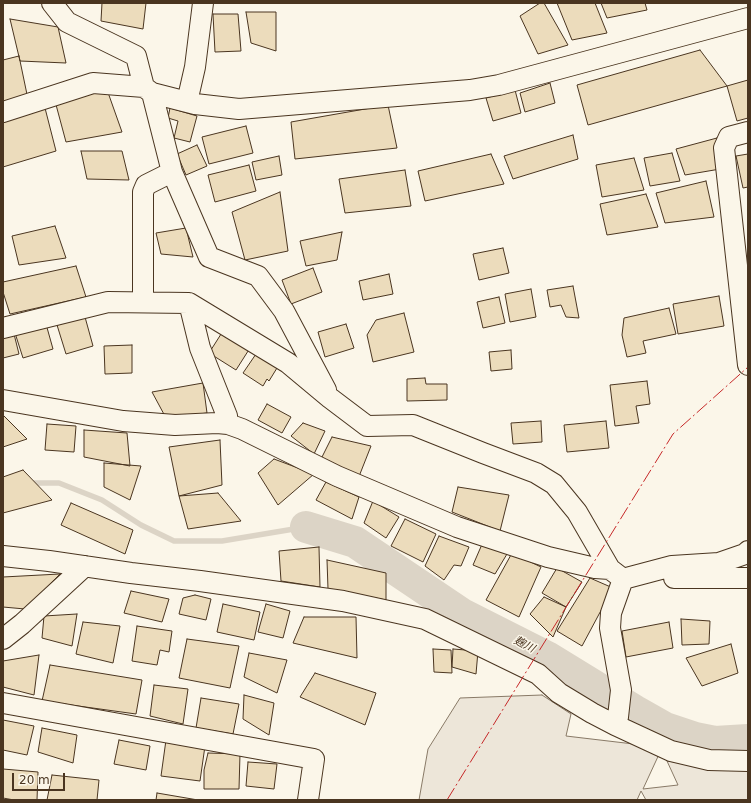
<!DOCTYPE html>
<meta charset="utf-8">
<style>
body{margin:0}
#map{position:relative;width:751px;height:803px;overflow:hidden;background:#fbf6e9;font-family:"DejaVu Sans",sans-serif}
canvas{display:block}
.frame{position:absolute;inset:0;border:4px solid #4a3520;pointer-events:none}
.scale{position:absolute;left:12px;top:773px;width:53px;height:18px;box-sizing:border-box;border:2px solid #4a3520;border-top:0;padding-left:5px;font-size:12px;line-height:14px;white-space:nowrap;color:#4a3520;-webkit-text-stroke:3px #fbf6e9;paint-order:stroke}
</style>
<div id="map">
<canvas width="751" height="803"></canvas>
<div class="frame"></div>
<div class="scale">20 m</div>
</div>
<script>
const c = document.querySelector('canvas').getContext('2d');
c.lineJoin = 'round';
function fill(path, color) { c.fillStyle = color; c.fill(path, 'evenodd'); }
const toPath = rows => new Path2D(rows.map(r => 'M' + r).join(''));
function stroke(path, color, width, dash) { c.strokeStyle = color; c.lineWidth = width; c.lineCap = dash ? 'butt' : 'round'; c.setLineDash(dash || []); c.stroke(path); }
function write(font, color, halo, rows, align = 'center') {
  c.font = font + ' "DejaVu Sans","Noto Sans JP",sans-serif'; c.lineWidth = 3; c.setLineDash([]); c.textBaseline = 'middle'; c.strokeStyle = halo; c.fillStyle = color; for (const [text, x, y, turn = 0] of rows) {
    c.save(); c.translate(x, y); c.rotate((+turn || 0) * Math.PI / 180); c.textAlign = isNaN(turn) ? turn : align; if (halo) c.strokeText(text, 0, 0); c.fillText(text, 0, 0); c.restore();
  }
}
const green = toPath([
 [542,695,571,714,566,736,642,745,661,750,643,789,678,785,667,761,737,770,748,769,748,800,646,800,641,791,637,800,419,800,428,749,460,698,542,695]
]);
const stream = toPath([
 [29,483,59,483,102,500,141,525,174,541,222,541,306,527]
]);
const river = toPath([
 [306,527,355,542,462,614,547,657,635,711,665,728,695,738,715,742,748,740]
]);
const building = toPath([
 [102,3,146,3,143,29,101,21,102,3],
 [540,3,544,3,568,45,538,54,520,16,540,3],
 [557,3,595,3,607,33,572,40,557,3],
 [601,3,645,3,647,10,607,18,601,3],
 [246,12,276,12,276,51,251,43,246,12],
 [213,14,238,14,241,51,215,52,213,14],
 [10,19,58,27,66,63,20,61,10,19],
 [700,50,727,86,588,125,577,85,700,50],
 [19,56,29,104,3,103,3,60,19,56],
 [748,80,748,118,737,121,727,86,748,80],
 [550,83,555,103,525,112,520,93,550,83],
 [105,84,122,132,66,142,55,101,105,84],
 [515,90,521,113,493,121,486,98,515,90],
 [388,105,397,148,295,159,291,122,388,105],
 [45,108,56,151,3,167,3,122,45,108],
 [170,108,197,116,190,142,174,138,178,121,168,118,170,108],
 [246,126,253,153,209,164,202,137,246,126],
 [573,135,578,159,513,179,504,156,573,135],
 [717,138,726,168,685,175,676,149,717,138],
 [197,145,207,166,186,175,177,154,197,145],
 [81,151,122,151,129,180,87,179,81,151],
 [672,153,680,181,650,186,644,158,672,153],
 [491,154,504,184,425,201,418,171,491,154],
 [748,154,748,187,743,188,736,156,748,154],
 [279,156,282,175,256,180,252,162,279,156],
 [634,158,644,190,602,197,596,165,634,158],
 [249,165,256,191,215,202,208,175,249,165],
 [405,170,411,206,345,213,339,179,405,170],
 [706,181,714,217,665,223,656,193,706,181],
 [280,192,288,251,245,260,232,212,280,192],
 [646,194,658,227,607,235,600,204,646,194],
 [55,226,66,258,19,265,12,236,55,226],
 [186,228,193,257,161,254,156,233,186,228],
 [342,232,337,260,306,266,300,241,342,232],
 [503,248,509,273,479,280,473,254,503,248],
 [76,266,86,297,10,314,3,292,3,282,76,266],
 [313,268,322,292,291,304,282,280,313,268],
 [389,274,393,294,363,300,359,281,389,274],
 [573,286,579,318,566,317,561,305,550,307,547,290,573,286],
 [531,289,536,317,510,322,505,294,531,289],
 [719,296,724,326,678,334,673,304,719,296],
 [499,297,505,323,483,328,477,302,499,297],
 [669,308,676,334,643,341,646,353,627,357,622,335,624,318,669,308],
 [404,313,414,352,373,362,367,335,376,320,404,313],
 [85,317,93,346,66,354,57,325,85,317],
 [46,324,53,349,23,358,15,333,46,324],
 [346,324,354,348,325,357,318,332,346,324],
 [223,331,250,348,236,370,209,353,223,331],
 [14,334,19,354,3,358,3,336,14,334],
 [132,345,132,373,105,374,104,346,132,345],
 [511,350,512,369,491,371,489,352,511,350],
 [256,354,277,368,269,381,267,379,263,386,243,373,256,354],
 [425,378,426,384,447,384,447,400,407,401,407,379,425,378],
 [647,381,650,404,636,406,639,423,615,426,610,385,647,381],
 [203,383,207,413,166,418,152,392,203,383],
 [267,404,291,417,282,433,258,420,267,404],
 [3,415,27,439,3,447,3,415],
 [541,421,542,442,513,444,511,423,541,421],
 [606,421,609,448,567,452,564,425,606,421],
 [303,423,325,431,314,454,291,436,303,423],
 [47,424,76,426,74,452,45,450,47,424],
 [84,430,127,433,130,466,84,457,84,430],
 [332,437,371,446,358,479,320,461,332,437],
 [220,440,222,485,179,496,169,447,220,440],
 [274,459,314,474,278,505,258,473,274,459],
 [104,463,141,466,130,500,104,487,104,463],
 [23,470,52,500,3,513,3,477,23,470],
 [326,482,359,497,352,519,316,500,326,482],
 [458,487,509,495,500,531,452,512,458,487],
 [218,493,241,521,188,529,179,496,218,493],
 [373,501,399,517,386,538,364,523,373,501],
 [71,503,133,530,125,554,61,525,71,503],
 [405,519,436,534,423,562,391,546,405,519],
 [439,536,469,547,461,566,454,565,444,580,425,566,439,536],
 [483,542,507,554,495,574,473,565,483,542],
 [319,547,320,587,281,581,279,551,319,547],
 [512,553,541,567,519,617,486,600,512,553],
 [327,560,386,573,386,600,328,589,327,560],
 [557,568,582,582,566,607,542,593,557,568],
 [60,574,25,609,3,607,3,577,60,574],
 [590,578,613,588,582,646,557,631,590,578],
 [131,591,169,599,162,622,124,613,131,591],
 [195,595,211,599,206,620,179,614,183,598,195,595],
 [544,597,566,607,553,637,530,614,544,597],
 [223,604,260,612,254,640,217,632,223,604],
 [266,604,290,611,283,638,258,632,266,604],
 [77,614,72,646,42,638,44,616,77,614],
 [304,617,356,617,357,658,293,643,304,617],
 [681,619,710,621,709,644,682,645,681,619],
 [83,622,120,626,113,663,76,654,83,622],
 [669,622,673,648,626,657,622,631,669,622],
 [137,626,172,631,169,652,160,650,157,665,132,661,137,626],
 [187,639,239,646,230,688,179,678,187,639],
 [731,644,738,673,702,686,686,658,731,644],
 [433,649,451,650,452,673,434,672,433,649],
 [453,649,478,651,476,674,452,667,453,649],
 [249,653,287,660,277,693,244,677,249,653],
 [39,655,34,695,3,687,3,661,39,655],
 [50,665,142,680,136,714,42,701,50,665],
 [315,673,376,693,365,725,300,697,315,673],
 [154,685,188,689,183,724,150,716,154,685],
 [244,695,274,703,269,735,243,719,244,695],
 [201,698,239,704,233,734,196,728,201,698],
 [3,720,34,726,27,755,3,750,3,720],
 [42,728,77,735,73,763,38,752,42,728],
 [119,740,150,746,146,770,114,764,119,740],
 [166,740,205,746,200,781,161,776,166,740],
 [208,753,240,754,239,789,204,789,204,770,208,753],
 [248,762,277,764,274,789,246,786,248,762],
 [3,769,38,772,37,800,14,800,3,798,3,769],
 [52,775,99,780,97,800,47,800,52,775],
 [157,793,198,800,156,800,157,793]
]);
const minor = toPath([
 [52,3,67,22,136,56,144,87],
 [152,93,172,172,209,257,258,276,284,311,326,390],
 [187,102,195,67,203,3],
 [3,112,93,83,144,87,152,93,195,104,239,109,470,90,499,85,748,18],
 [748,132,729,137,724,148,748,365],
 [143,302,143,192,146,185,172,172],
 [189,303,200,348,227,416,228,424],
 [3,328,108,302,189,303,288,363,330,398,367,426,413,425,483,453,536,473,554,484,577,512,610,569,623,579],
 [3,400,123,421,175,425,217,423,228,424,242,429,337,476,457,527,548,557,595,568,610,569],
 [3,556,49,561,131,573,200,581,343,601,425,619,538,674,559,693,592,713,615,725,671,751,709,760,748,761],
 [674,578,748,578],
 [623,579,672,566,719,563,745,554,748,551],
 [3,639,22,624,85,566],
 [3,703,314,759,308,800],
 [615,725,618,717,621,690,610,628,611,613,623,579]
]);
const power = toPath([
 [447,800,673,434,748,367]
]);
const waterNames = [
 ["麹川",524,645,27]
];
fill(green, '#ede6d9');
stroke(green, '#887966', 1);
stroke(stream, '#dcd4c6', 5.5);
stroke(river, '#dcd4c6', 32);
fill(building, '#ecdcbc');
stroke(building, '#4a3520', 1);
stroke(minor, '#4a3520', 22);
stroke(minor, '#fbf6e9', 20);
stroke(power, '#c62828', 1, [14, 3, 2, 3]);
write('italic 11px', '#4a3520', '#fbf6e9', waterNames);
</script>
